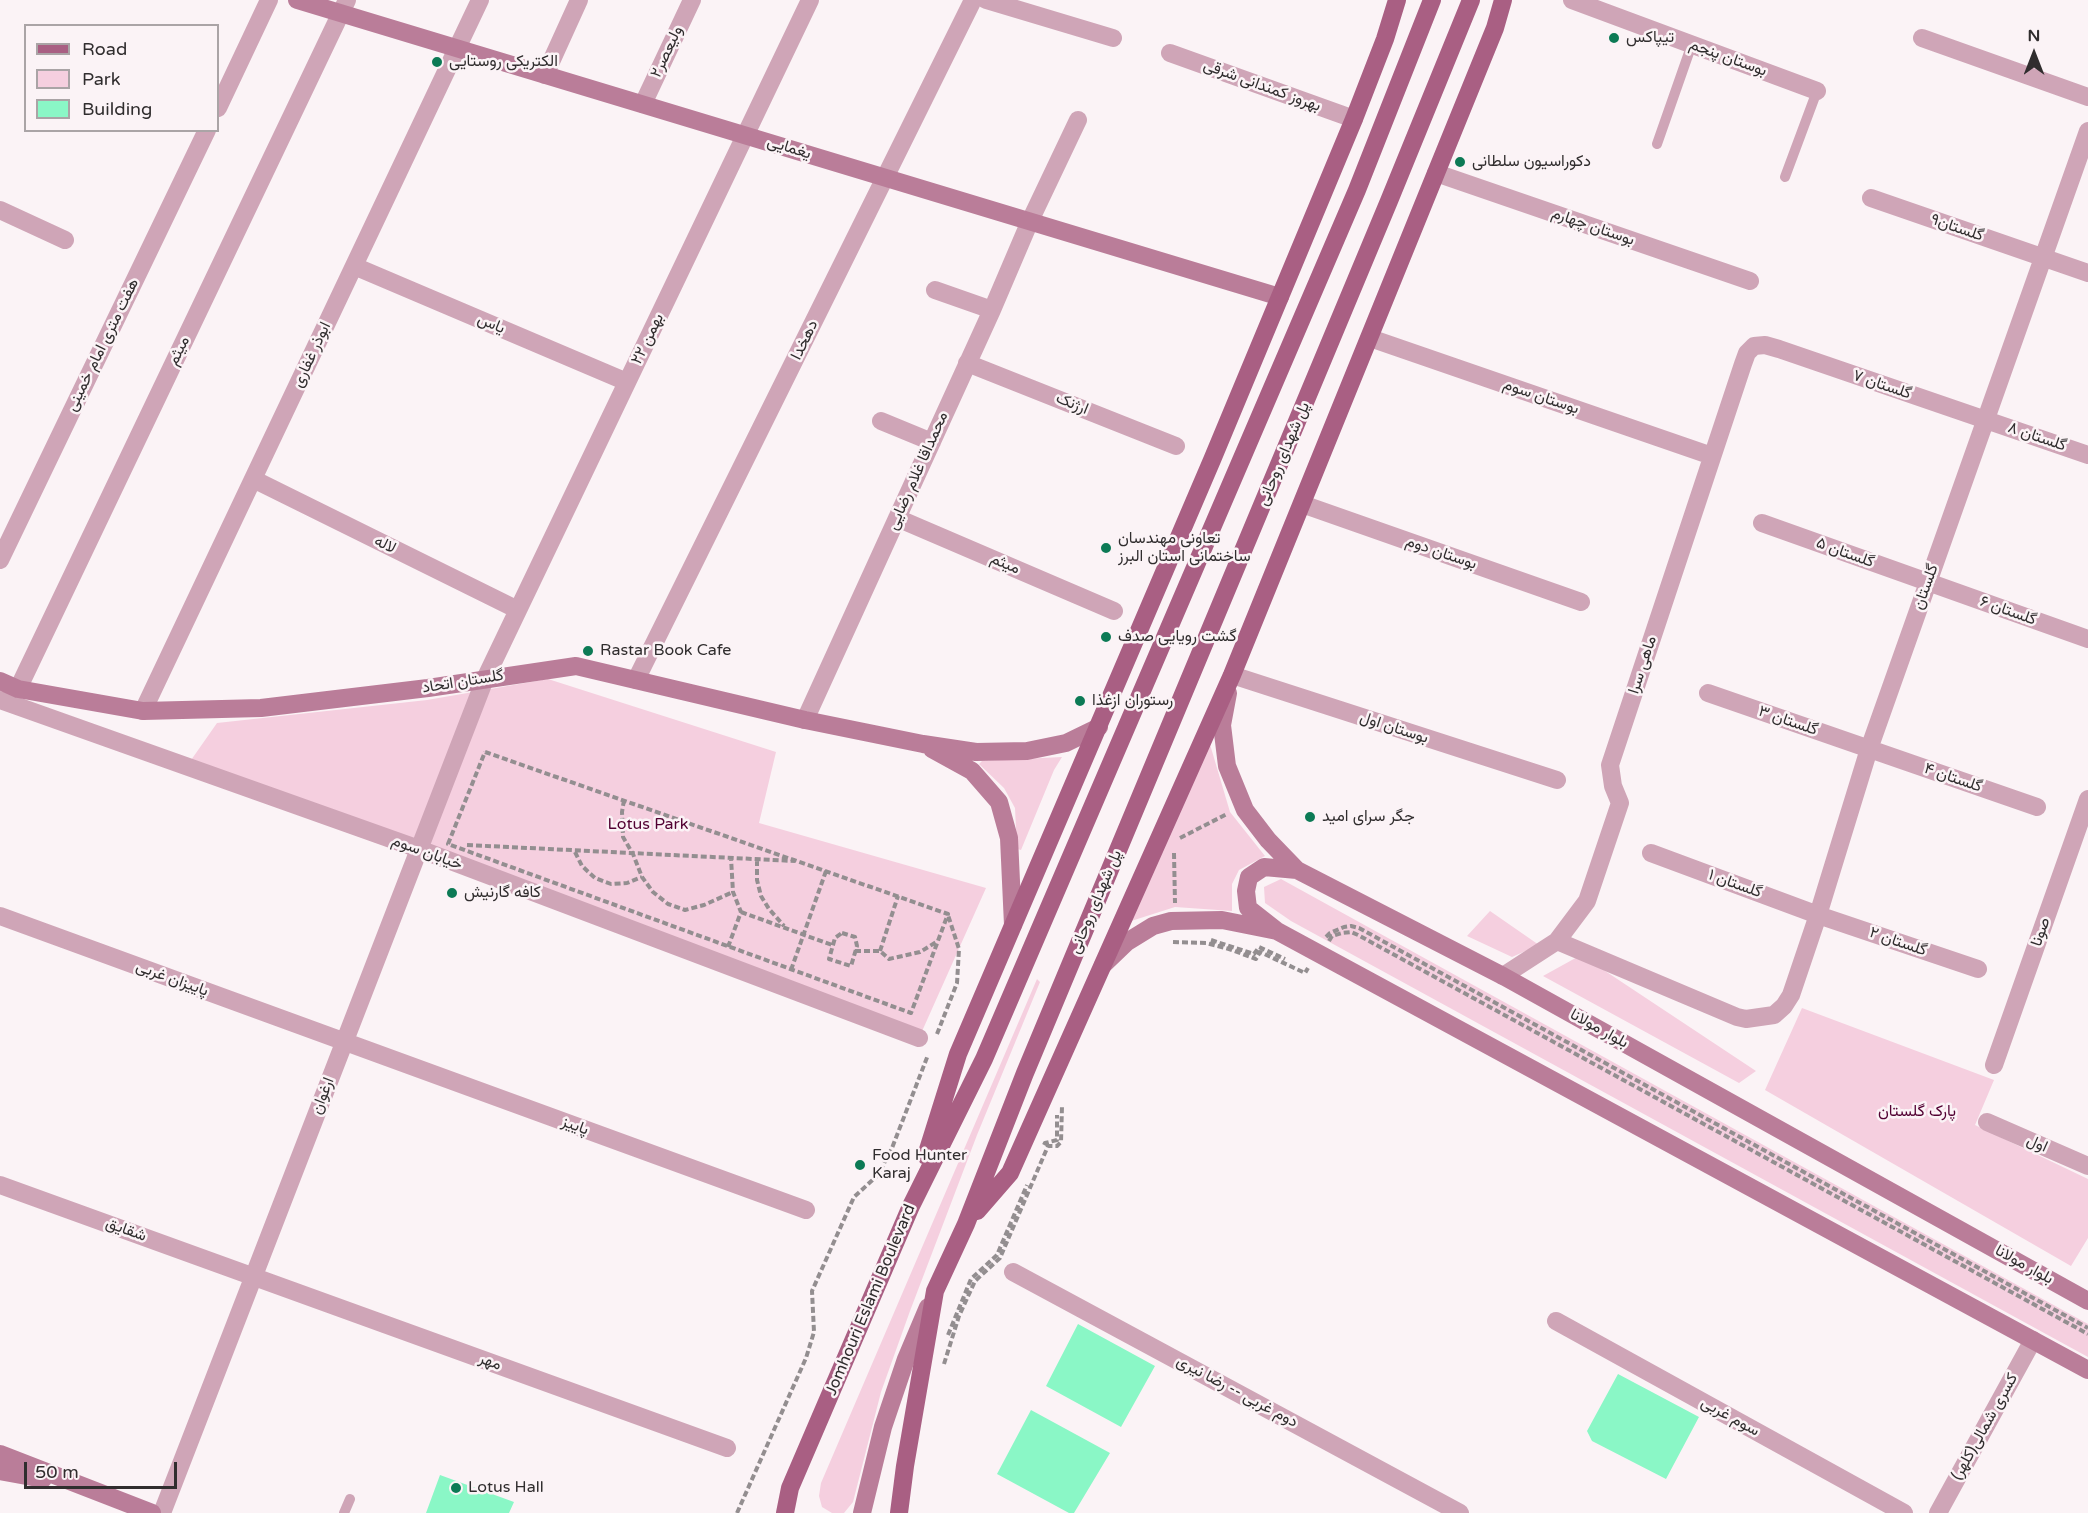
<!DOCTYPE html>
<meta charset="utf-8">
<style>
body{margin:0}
#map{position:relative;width:2088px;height:1513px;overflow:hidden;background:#fbf3f6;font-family:"Varela Round",sans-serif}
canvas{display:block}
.legend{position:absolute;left:24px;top:24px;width:195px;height:108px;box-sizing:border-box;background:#fbf3f6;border:2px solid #aaa4a6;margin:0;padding:8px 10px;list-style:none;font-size:18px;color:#302d2e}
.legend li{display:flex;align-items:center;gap:12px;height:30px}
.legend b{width:30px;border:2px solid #aaa4a6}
.north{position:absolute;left:2004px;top:24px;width:60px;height:60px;-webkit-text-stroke:4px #fbf3f6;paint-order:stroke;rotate:0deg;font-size:16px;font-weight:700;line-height:24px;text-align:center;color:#302d2e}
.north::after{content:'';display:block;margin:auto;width:21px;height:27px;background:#302d2e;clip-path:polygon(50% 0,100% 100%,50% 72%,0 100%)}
.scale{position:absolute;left:24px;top:1462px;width:153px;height:27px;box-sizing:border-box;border:3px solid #302d2e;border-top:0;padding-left:8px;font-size:18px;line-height:21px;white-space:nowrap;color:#302d2e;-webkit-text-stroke:4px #fbf3f6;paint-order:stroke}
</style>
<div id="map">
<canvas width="2088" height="1513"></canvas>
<ul class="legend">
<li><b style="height:8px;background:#a95f83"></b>Road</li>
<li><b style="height:16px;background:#f5cfdf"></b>Park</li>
<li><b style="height:16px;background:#8af7c6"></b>Building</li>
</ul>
<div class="north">N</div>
<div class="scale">50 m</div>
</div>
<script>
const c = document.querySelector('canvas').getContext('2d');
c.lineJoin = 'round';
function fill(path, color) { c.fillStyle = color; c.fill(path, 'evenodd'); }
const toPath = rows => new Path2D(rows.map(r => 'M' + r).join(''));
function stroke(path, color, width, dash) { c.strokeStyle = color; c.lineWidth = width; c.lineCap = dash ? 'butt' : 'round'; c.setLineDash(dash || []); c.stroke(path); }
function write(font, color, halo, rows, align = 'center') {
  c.font = font + ' "Varela Round",Vazirmatn,sans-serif'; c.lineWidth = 5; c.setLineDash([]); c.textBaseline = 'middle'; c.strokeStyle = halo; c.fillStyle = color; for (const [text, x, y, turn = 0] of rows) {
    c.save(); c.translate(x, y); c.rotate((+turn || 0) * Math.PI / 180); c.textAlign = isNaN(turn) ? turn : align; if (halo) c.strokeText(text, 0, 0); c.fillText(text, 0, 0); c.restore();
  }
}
const green = toPath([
 [548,679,776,752,759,823,986,888,919,1038,182,773,217,723,427,700],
 [1209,741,1230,812,1265,856,1239,870,1232,884,1232,911,1175,907,1128,922],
 [1062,757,1054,770,1021,850,1017,849,1015,808,1004,788,979,764,982,761],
 [1281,879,2088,1324,2088,1357,1291,921,1265,903,1264,887],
 [1490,911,1539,945,1512,957,1467,936],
 [1581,955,1756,1071,1739,1083,1543,976],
 [1037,979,1040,982,977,1135,910,1311,881,1392,853,1502,844,1513,832,1513,822,1507,819,1496,821,1483],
 [1802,1008,1994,1080,1975,1125,2088,1179,2088,1238,2071,1266,1765,1090]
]);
const building = toPath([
 [1078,1324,1155,1366,1121,1427,1046,1386],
 [1618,1374,1699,1417,1666,1479,1592,1441,1587,1431],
 [1031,1410,1110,1453,1074,1513,1069,1513,997,1474],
 [440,1475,514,1502,509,1513,426,1513]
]);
const path = toPath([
 [485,752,948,914,911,1013,448,844,485,752],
 [624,800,622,812,623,837,633,854,642,877,653,892,668,904,685,910,704,905,733,892],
 [1180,838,1227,814],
 [467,845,795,861],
 [575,852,582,866,595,878,611,884,627,883,642,877],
 [1174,853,1175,903],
 [757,860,757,880,761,896,769,909,784,926],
 [741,912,832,945],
 [842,933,855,937,857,946,851,966,829,959,835,938,842,933],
 [1326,937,1330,933,1344,927,1351,926,1359,928,2088,1328],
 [1211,940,1254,954,1259,947,1285,959],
 [1329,941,1332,936,1342,933,1351,932,1358,935,2088,1334],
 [1173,942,1206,943,1229,949,1256,959,1260,952,1305,973,1308,968],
 [728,947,741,912,733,892,731,858],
 [855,951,880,951,889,959,920,952,938,941],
 [880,951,898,896],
 [791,970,826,871],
 [937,1034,957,983,959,949,948,915],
 [1044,1145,1045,1143,1057,1140,1057,1115],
 [948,1335,971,1279,997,1255,1027,1185],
 [944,1364,959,1316,975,1281,1000,1258,1048,1146,1057,1146,1061,1142,1062,1106],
 [737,1513,806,1358,814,1332,812,1291,854,1197,878,1175,892,1148,928,1055]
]);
const lane = toPath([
 [1657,144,1692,44],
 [1785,177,1817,91],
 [344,1513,350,1499]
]);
const street = toPath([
 [986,0,1113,38],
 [1572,0,1817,91],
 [1922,38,2088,97],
 [1170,53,1354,119],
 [545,75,579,0],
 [643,104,692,0],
 [218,108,269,0],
 [1436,173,1750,281],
 [1871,198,2088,273],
 [0,210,65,240],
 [354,266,627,382],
 [935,290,992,310],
 [1370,338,1712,456],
 [967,363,1176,446],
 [881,421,932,442],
 [253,479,518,610],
 [1302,504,1581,602],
 [897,518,1114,611],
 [1762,523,2088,639],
 [0,560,207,130],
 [1232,675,1557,780],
 [636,680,973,0],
 [18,689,347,0],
 [1708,693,2037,807],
 [0,700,419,849,919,1038],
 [143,711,480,0],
 [805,720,992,310,1030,221,1078,120],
 [1651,853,1818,915,1978,969],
 [0,916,806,1210],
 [1557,941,1737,1017,1746,1019,1774,1015,1784,1006,1791,995,1818,915,1869,749,2088,131],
 [1503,976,1557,941,1587,901,1620,803,1613,786,1610,765,1743,364,1747,353,1754,346,1765,345,1779,349,2088,455],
 [1994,1065,2088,799],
 [1987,1122,2088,1166],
 [0,1185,727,1448],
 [1013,1272,1460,1513],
 [1556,1321,1904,1513],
 [162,1513,485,679,810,0],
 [1938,1513,2033,1340]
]);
const secondary = toPath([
 [297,0,1280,297],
 [0,681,18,689,143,711,261,708,428,688,576,666,805,720,923,744,976,752,1027,751,1066,743,1099,727],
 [1228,693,1222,725,1227,766,1245,810,1268,840,1297,870,1503,976,2088,1301],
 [932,749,972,771,999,802,1009,838,1013,925],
 [1276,930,1248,908,1246,891,1249,877,1264,867,1297,870],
 [1103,965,1127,942,1153,926,1171,921,1222,920,1277,931,2088,1370],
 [0,1454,152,1513],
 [0,1471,43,1479],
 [862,1513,883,1427,906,1359,928,1307]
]);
const primary = toPath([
 [926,1156,958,1054,1212,460,1354,119,1385,39,1397,0],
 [977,1211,1010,1173,1232,675,1436,173,1495,28,1503,0],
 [785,1513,790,1488,911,1206,984,1059,1357,190,1432,0],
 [899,1513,905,1466,935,1291,966,1224,1025,1073,1389,201,1471,0]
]);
const markers = [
 [1614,38,6,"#0c7a55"],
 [437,62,6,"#0c7a55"],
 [1460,162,6,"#0c7a55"],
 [1106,548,6,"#0c7a55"],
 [1106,637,6,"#0c7a55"],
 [588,651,6,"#0c7a55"],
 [1080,701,6,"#0c7a55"],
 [1310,817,6,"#0c7a55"],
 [452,893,6,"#0c7a55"],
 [860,1165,6,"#0c7a55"],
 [456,1488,6,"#0c7a55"]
];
const poiNames = [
 ["تیپاکس",1626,38],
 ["الکتریکی روستایی",449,62],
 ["دکوراسیون سلطانی",1472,162],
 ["تعاونی مهندسان",1118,539],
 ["ساختمانی استان البرز",1118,557],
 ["گشت رویایی صدف",1118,637],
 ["Rastar Book Cafe",600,651],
 ["رستوران ازغذا",1092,701],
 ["جگر سرای امید",1322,817],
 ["کافه گارنیش",464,893],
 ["Food Hunter",872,1156],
 ["Karaj",872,1174],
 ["Lotus Hall",468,1488]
];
const streetNames = [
 ["ولیعصر۲",667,52,-65],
 ["بوستان پنجم",1728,58,20],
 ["بهروز کمندانی شرقی",1262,86,20],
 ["یغمایی",789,148,17],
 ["بوستان چهارم",1593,227,19],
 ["گلستان۹",1957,228,19],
 ["یاس",491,324,23],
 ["۲۲ بهمن",648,339,-64],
 ["دهخدا",805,340,-64],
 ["هفت متری امام خمینی",103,345,-64],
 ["میثم",179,351,-64],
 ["ابوذر غفاری",312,355,-65],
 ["گلستان ۷",1882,385,19],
 ["بوستان سوم",1541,397,19],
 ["ارژنک",1072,404,22],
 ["گلستان ۸",2037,437,19],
 ["پل شهدای روحانی",1284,454,-67],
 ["محمداقا غلام رضایی",918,471,-66],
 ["لاله",385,545,26],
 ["بوستان دوم",1441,553,19],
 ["گلستان ۵",1845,553,20],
 ["میثم",1005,564,23],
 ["گلستان",1926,587,-70],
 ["گلستان ۶",2008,611,20],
 ["ماهی سرا",1643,665,-72],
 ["گلستان اتحاد",463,682,-9],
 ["گلستان ۳",1788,721,19],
 ["بوستان اول",1394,728,18],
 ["گلستان ۴",1953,778,19],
 ["خیابان سوم",427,853,20],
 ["گلستان ۱",1735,884,20],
 ["پل شهدای روحانی",1096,902,-67],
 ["صونا",2041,932,-71],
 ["گلستان ۲",1898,942,19],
 ["پاییزان غربی",172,979,20],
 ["بلوار مولانا",1599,1029,29],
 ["ارغوان",323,1096,-69],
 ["پاییز",575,1126,20],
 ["اول",2037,1144,24],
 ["شقایق",126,1230,20],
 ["بلوار مولانا",2024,1265,29],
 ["Jomhouri Eslami Boulevard",871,1300,-67],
 ["مهر",490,1362,20],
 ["دوم غربی -- رضا نیری",1237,1392,28],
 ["سوم غربی",1730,1417,29],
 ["کسری شمالی(کلهر)",1985,1427,-61]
];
const parkNames = [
 ["Lotus Park",648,825],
 ["پارک گلستان",1917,1112]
];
fill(green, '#f5cfdf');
fill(building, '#8af7c6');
stroke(path, '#938e90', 4, [6, 3]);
stroke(lane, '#cfa5b7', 10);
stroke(street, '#cfa5b7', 18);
stroke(secondary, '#ba7d99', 18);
stroke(primary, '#a95f83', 18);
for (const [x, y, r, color] of markers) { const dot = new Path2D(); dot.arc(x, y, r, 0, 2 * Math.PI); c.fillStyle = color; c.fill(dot); stroke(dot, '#fbf3f6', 2); }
write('16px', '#302d2e', '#fbf3f6', poiNames, 'left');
write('16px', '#302d2e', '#fbf3f6', streetNames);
write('16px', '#520032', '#fbf3f6', parkNames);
</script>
